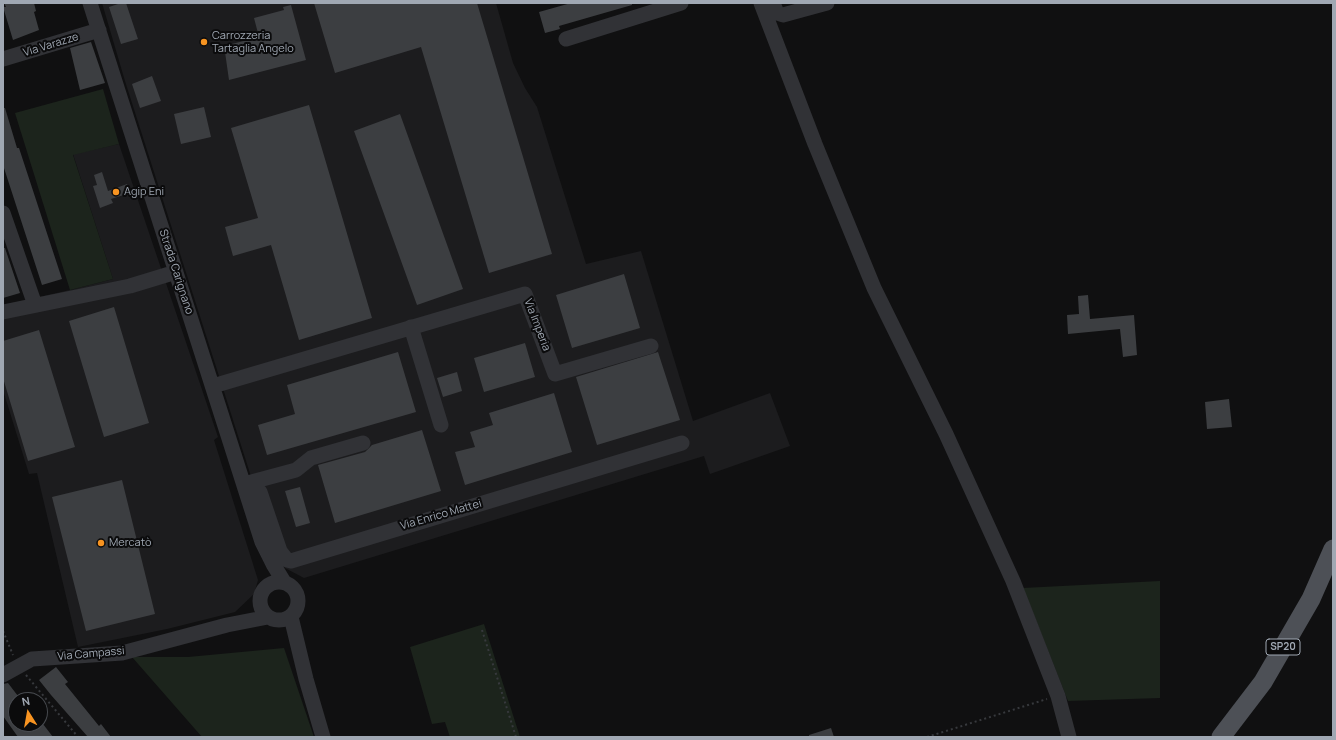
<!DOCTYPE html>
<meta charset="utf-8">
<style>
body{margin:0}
#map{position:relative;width:1336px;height:740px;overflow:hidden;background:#101011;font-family:Manrope,sans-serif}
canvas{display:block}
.frame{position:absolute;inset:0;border:4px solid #a0a8b3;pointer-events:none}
.north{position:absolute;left:8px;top:692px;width:40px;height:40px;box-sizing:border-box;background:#0b0b0c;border:1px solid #474a4f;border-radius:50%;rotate:349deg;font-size:11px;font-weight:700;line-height:16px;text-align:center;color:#a0a8b3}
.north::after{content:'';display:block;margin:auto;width:14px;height:18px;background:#f89421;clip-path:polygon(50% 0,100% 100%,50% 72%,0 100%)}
</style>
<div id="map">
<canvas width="1336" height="740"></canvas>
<div class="frame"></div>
<div class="north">N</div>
</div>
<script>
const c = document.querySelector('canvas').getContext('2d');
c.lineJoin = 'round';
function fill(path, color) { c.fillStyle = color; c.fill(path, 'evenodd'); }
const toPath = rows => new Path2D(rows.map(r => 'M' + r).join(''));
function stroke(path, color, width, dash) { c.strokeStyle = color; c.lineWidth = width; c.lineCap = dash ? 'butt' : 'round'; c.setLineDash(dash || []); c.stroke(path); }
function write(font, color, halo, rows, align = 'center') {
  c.font = font + ' Manrope,sans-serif'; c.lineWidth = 4; c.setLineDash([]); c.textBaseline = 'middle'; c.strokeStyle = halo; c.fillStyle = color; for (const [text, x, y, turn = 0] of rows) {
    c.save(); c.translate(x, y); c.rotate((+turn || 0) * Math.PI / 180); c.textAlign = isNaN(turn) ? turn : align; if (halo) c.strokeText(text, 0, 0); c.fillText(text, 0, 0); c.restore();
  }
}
const built = toPath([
 [102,3,496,3,513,63,525,88,537,107,586,264,641,251,693,421,770,393,790,446,710,474,704,456,304,578,285,568,277,558,125,81],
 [119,144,218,437,214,440,258,580,254,594,235,612,167,629,78,647,37,473,29,474,3,390,3,305,70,290,113,279,73,154]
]);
const green = toPath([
 [103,89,119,144,73,155,113,279,70,290,15,113],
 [1160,581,1160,698,1068,701,1023,588],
 [484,624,520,737,450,737,445,722,432,724,410,647],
 [284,648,314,737,202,737,132,657,188,657]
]);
const building = toPath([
 [4,3,34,3,36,11,34,12,39,30,13,40,3,7,6,7],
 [121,3,126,3,138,39,121,44,109,7],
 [314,3,477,3,552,254,489,273,421,47,335,73],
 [571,3,632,3,632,5,559,26,560,29,545,33,539,12],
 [291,5,306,60,229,80,225,52,229,50,228,45,259,37,254,18,284,10,283,7],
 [91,42,105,83,80,90,70,48],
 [152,76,161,101,140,108,132,84],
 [309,105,372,318,299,340,271,245,233,256,225,227,258,218,231,128],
 [204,107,211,137,181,144,174,114],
 [3,108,5,108,17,148,19,148,62,279,42,285,3,165],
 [400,114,463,289,417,305,354,131],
 [102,172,108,191,127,184,130,193,111,199,113,203,100,208,93,186,97,185,94,175],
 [3,248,5,248,20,293,3,298],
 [624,274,640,328,572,348,556,295],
 [1088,295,1090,319,1134,315,1137,355,1123,357,1120,329,1068,334,1067,315,1079,314,1078,296],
 [114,307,149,423,104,437,69,321],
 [39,330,75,447,28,461,3,378,3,341],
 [525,343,535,377,484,392,474,358],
 [398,352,416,412,267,455,258,425,295,414,287,385],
 [658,352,680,420,597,445,576,377],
 [457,372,462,391,443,397,437,378],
 [554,393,572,452,465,485,455,452,475,447,470,432,493,425,489,413],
 [1229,399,1232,427,1207,429,1205,402],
 [422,430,441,491,335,523,318,465,365,452,372,445],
 [122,480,155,614,86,631,52,497],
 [300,487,310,523,296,527,285,491],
 [56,667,68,682,65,684,99,726,101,724,111,737,88,737,51,695,39,680],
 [8,683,21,700,16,700,16,724,43,724,53,737,18,737,3,716,3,684],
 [831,728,834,737,809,737,809,735]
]);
const path = toPath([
 [482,630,516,737],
 [3,631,13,655],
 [26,675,78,737],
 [927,737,1047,699]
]);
const minor = toPath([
 [90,3,262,542,273,564,284,582],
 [761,3,815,144,874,288,946,434,1013,581,1058,696,1069,737],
 [773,3,777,13,783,15,827,3],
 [566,39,681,3],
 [3,59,99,30],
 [3,213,35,305],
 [3,312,130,286,176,272],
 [411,327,441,425],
 [213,386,525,294,555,374,651,346],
 [244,484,260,492,280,551,287,560,291,561,682,443],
 [244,484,296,470,311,458,363,443],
 '260 601a19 19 0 1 1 38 0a19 19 0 1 1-38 0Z',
 [291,617,306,679,323,737],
 [3,675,32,659,122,653,227,625,268,617]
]);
const major = toPath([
 [1221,737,1263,682,1311,599,1333,549]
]);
const markers = [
 [204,42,4,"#f89421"],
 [116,192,4,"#f89421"],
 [101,543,4,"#f89421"]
];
const shields = [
 [1283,647,34]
];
const shieldNames = [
 ["SP20",1283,647]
];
const poiNames = [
 ["Carrozzeria",212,36],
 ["Tartaglia Angelo",212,49],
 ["Agip Eni",124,192],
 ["Mercatò",109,543]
];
const streetNames = [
 ["Via Varazze",51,45,-17],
 ["Strada Carignano",176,272,72],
 ["Via Imperia",537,325,69],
 ["Via Enrico Mattei",441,515,-16],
 ["Via Campassi",91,654,-5]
];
fill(built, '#1c1c1e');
fill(green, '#1c241c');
fill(building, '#3c3e41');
stroke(path, '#37393d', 2, [2, 3]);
stroke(minor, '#313236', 15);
stroke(major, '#4d5056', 19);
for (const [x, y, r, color] of markers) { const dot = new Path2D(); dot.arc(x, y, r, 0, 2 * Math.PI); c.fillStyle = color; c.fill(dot); stroke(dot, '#0b0b0c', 1.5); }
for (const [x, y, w] of shields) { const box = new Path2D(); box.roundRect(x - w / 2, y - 8, w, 16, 3); c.fillStyle = '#0b0b0c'; c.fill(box); stroke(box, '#a0a8b3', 1); }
write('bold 10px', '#a0a8b3', null, shieldNames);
write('11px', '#a0a8b3', '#0b0b0c', poiNames, 'left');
write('11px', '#a0a8b3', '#0b0b0c', streetNames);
</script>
